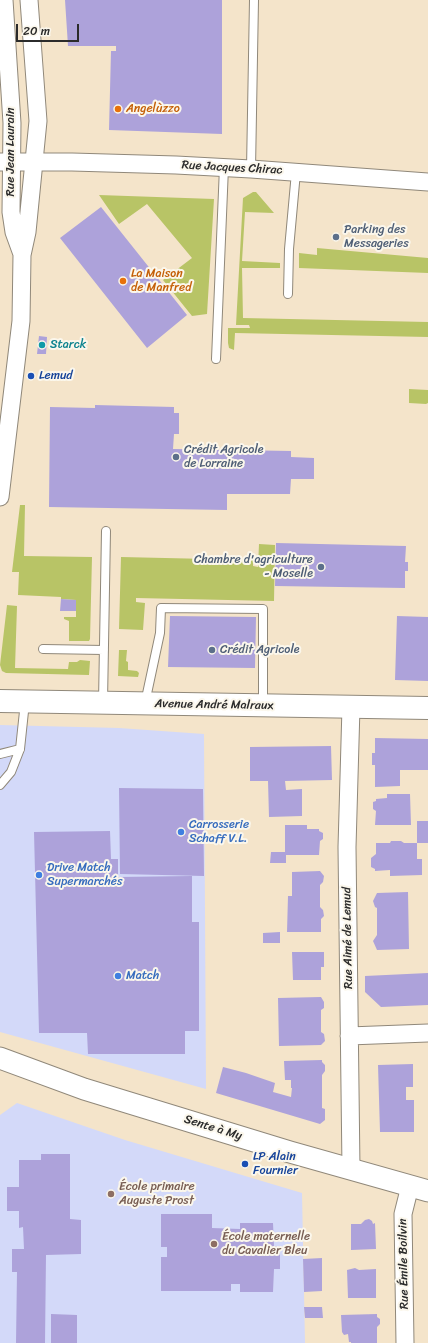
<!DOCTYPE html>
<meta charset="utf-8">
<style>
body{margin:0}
#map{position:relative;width:428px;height:1343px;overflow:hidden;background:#f4e4ca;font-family:Sriracha,sans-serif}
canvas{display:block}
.scale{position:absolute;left:16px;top:24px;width:63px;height:18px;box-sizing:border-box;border:2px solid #2b2b2b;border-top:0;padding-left:5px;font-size:12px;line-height:14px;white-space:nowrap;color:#2b2b2b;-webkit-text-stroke:3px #fbf7ec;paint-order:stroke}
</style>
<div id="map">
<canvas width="428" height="1343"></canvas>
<div class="scale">20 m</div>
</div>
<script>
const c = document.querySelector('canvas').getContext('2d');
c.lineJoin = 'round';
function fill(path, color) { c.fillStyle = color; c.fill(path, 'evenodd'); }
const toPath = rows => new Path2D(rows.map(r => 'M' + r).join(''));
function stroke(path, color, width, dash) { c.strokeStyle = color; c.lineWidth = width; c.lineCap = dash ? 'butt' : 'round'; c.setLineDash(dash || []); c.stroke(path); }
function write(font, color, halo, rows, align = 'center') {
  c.font = font + ' Sriracha,sans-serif'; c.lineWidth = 4; c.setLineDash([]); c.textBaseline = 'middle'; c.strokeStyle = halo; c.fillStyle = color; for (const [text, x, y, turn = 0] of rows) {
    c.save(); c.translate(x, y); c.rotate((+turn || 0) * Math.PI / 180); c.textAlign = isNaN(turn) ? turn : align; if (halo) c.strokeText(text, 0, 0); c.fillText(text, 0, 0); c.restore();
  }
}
const built = toPath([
 [0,725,119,728,204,734,206,1089,0,1032],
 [17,1103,125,1140,302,1193,305,1343,0,1343,0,1115]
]);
const green = toPath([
 [253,192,256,192,274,213,245,212,242,261,280,263,280,268,242,268,243,318,428,322,428,337,235,333,234,350,229,348,228,343,228,328,250,328,249,325,236,325,243,198],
 [99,195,214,199,207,314,192,316,163,280,192,258,147,204,119,224],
 [317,248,428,258,428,273,299,268,299,253,317,255],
 [409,389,428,390,428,403,426,404,409,403],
 [20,505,25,505,24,556,92,557,90,639,89,641,69,641,69,621,64,619,64,617,76,617,76,600,61,599,61,597,18,595,19,572,12,572],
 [259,544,275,545,274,601,136,598,136,602,145,603,143,630,119,629,121,557,253,560,253,566,258,567],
 [7,605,17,606,15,668,68,669,69,662,77,662,80,660,90,661,89,675,6,673,2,671,0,665],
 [119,650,127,650,126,661,128,662,128,670,137,671,139,673,138,677,118,676]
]);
const building = toPath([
 [65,0,222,0,222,134,109,130,111,51,116,51,116,46,68,46],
 [101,207,187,315,147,348,60,238],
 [39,336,47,337,46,354,37,354],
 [95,405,174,407,174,413,179,413,179,434,174,434,173,449,291,451,291,457,314,458,314,479,291,479,290,494,227,494,227,510,49,507,50,407,95,408],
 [276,543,406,546,405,562,408,562,408,571,405,571,405,588,275,586],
 [61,599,76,600,76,611,60,611],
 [170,616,256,617,255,668,168,667],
 [397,616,428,617,428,681,395,680],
 [375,738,428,739,428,770,400,770,400,786,375,787,375,765,372,765,372,753,375,753],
 [331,746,332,780,285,781,286,790,302,789,302,816,269,817,268,781,250,781,250,747],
 [119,788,203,789,204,876,120,874],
 [387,794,410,794,411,825,375,825,376,811,373,809,373,802,376,801,376,799,387,798],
 [417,821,428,821,428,843,417,843],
 [285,825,307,825,307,829,319,829,319,831,323,833,323,839,320,841,319,855,286,855,286,863,270,863,271,852,285,852],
 [110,831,111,859,118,859,118,877,192,876,192,922,199,922,199,1031,185,1031,185,1054,88,1054,87,1033,39,1033,34,832],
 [391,841,401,841,404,843,417,843,417,859,422,859,422,875,390,876,390,870,375,871,375,869,371,867,371,858,376,854,376,843,390,843],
 [320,871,324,876,323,882,320,885,320,907,323,910,324,916,321,919,321,932,287,932,288,896,292,896,292,872],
 [408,892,409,949,377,950,373,941,377,935,377,908,375,907,373,901,377,893],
 [280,932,280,943,263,943,263,933],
 [292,952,324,952,324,967,321,967,321,980,293,980],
 [428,973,428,1005,381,1007,365,992,365,976],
 [321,997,324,1002,324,1008,321,1010,321,1032,324,1034,325,1041,321,1045,279,1046,278,998],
 [322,1060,322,1062,325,1065,325,1071,322,1075,322,1108,325,1109,325,1120,320,1124,216,1093,223,1067,246,1073,275,1083,273,1092,291,1097,292,1088,291,1088,291,1080,285,1080,284,1061],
 [413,1064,413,1087,406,1087,406,1100,414,1100,414,1132,380,1132,378,1065],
 [41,1154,70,1154,70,1219,81,1220,81,1254,46,1255,45,1343,16,1343,17,1272,12,1272,12,1249,24,1249,23,1227,19,1228,19,1211,7,1211,7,1187,19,1187,19,1160,41,1160],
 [161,1214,212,1214,212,1228,240,1229,240,1223,273,1223,274,1246,280,1246,280,1269,274,1269,273,1292,240,1292,240,1284,231,1284,231,1291,161,1291,161,1257,167,1257,167,1247,161,1247],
 [369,1219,372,1221,373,1224,375,1223,376,1249,351,1250,351,1224,361,1224,365,1220],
 [322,1258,322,1291,304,1292,303,1259],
 [355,1268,359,1270,376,1269,376,1298,348,1298,347,1270],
 [304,1307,322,1307,323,1318,305,1318],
 [51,1314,77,1315,77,1343,51,1343],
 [377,1314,377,1317,380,1319,380,1324,377,1327,377,1343,351,1343,351,1342,349,1342,348,1334,344,1335,342,1332,341,1315]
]);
const service = toPath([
 [251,169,254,0],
 [288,294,289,249,296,172],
 [216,359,224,167],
 [43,649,104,650],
 [103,702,106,531],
 [145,703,160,633,161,608,263,609,263,705],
 [0,754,20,749],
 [0,785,11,772,20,749,25,702]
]);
const minor = toPath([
 [4,0,12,123,11,212,14,232,22,254],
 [0,162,72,162,176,165,251,169,428,182],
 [0,497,21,321,22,255,27,232,38,121,29,0],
 [351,707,347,847,351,1169],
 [349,1036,428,1033],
 [405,1343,403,1214,410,1186]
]);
const tertiary = toPath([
 [0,1058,84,1089,290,1152,428,1191]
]);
const secondary = toPath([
 [0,701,428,708]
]);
const markers = [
 [118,109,4,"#e8710a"],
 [336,237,4,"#5c6f8a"],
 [123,281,4,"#e8710a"],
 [42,345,4,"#0f9aa8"],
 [31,376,4,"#1a4fb4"],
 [176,457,4,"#5c6f8a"],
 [321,567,4,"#5c6f8a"],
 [212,650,4,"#5c6f8a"],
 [181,832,4,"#3f7fe0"],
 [39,875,4,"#3f7fe0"],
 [118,976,4,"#3f7fe0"],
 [245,1164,4,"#1a4fb4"],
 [111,1194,4,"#8d6e63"],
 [214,1244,4,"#8d6e63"]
];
const foodNames = [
 ["Angelùzzo",126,109],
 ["La Maison",131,274],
 ["de Manfred",131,288]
];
const streetNames = [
 ["Rue Jean Laurain",11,152,-90],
 ["Rue Jacques Chirac",232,168,3],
 ["Avenue André Malraux",214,705,1],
 ["Rue Aimé de Lemud",348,938,-91],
 ["Sente à My",213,1128,17],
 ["Rue Émile Boilvin",404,1264,-91]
];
const serviceNames = [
 ["Parking des",344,230],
 ["Messageries",344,244],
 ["Crédit Agricole",184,450],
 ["de Lorraine",184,464],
 ["Chambre d'agriculture",313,560,"right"],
 ["- Moselle",313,574,"right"],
 ["Crédit Agricole",220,650]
];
const cultureNames = [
 ["Starck",50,345]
];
const transitNames = [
 ["Lemud",39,376],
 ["LP Alain",253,1157],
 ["Fournier",253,1171]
];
const shopNames = [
 ["Carrosserie",189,825],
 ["Schaff V.L.",189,839],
 ["Drive Match",47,868],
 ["Supermarchés",47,882],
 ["Match",126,976]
];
const educationNames = [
 ["École primaire",119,1187],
 ["Auguste Prost",119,1201],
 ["École maternelle",222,1237],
 ["du Cavalier Bleu",222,1251]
];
fill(built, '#d3d9f9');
fill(green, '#b8c466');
fill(building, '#ada2da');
stroke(service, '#90887a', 10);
stroke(minor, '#90887a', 19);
stroke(tertiary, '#90887a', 23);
stroke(secondary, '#90887a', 24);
stroke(service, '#fff', 8);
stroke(minor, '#fff', 17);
stroke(tertiary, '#fff', 21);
stroke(secondary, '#fff', 22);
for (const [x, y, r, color] of markers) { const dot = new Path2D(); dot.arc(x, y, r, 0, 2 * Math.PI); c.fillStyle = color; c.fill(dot); stroke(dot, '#fbf7ec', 1.5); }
write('12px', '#c56008', '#fbf7ec', foodNames, 'left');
write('12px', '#2b2b2b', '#fbf7ec', streetNames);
write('12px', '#4e5e75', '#fbf7ec', serviceNames, 'left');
write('12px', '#0d838f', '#fbf7ec', cultureNames, 'left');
write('12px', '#164399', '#fbf7ec', transitNames, 'left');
write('12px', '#366cbe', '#fbf7ec', shopNames, 'left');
write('12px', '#785e54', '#fbf7ec', educationNames, 'left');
</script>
